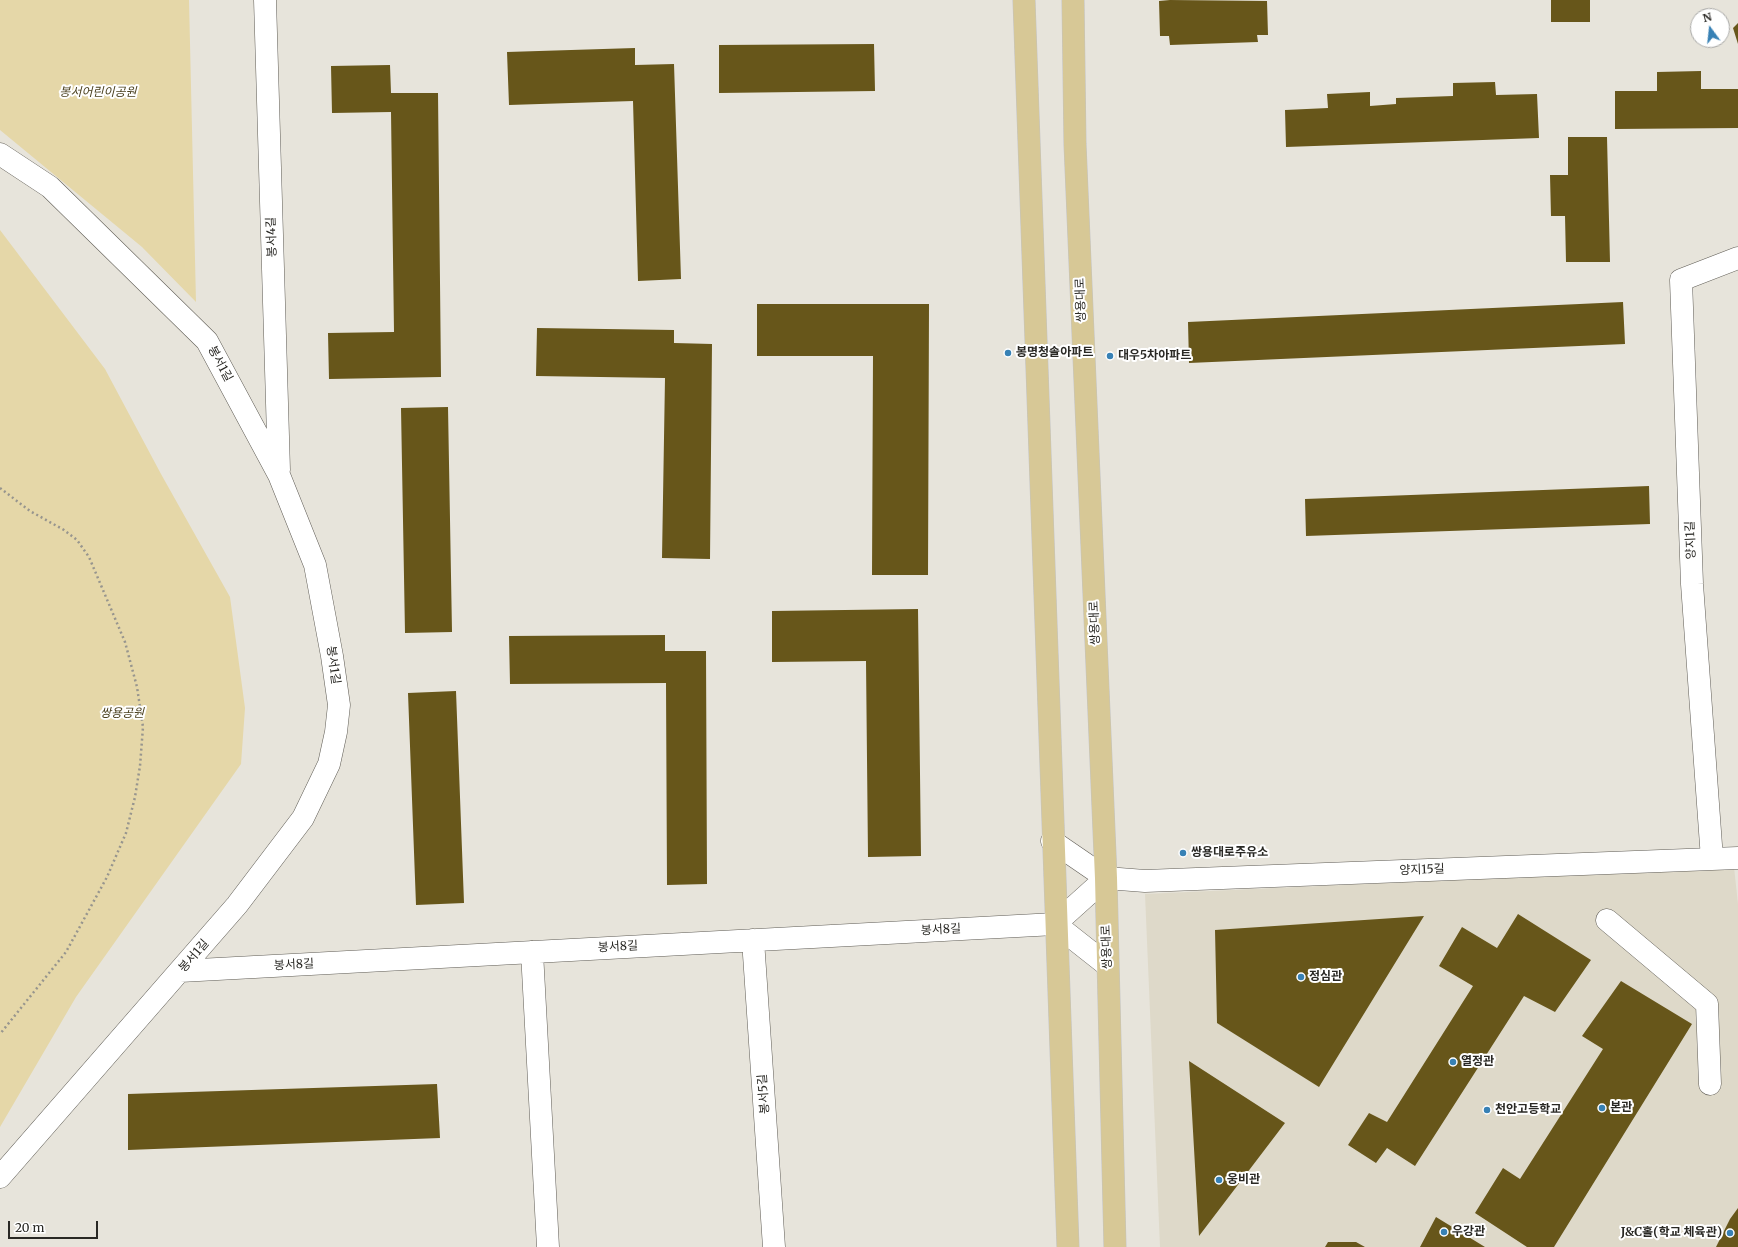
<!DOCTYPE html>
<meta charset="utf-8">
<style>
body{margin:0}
#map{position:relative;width:1738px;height:1247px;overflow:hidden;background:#e7e4db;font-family:Merriweather,serif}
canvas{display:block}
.north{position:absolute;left:1690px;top:8px;width:40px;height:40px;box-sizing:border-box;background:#fff;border:1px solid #a9a9a7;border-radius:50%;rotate:345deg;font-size:11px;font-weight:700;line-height:16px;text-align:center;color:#292824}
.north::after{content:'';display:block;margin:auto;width:14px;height:18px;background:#3781b5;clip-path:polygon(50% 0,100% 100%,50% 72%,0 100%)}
.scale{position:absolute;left:8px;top:1221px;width:90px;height:18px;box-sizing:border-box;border:2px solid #292824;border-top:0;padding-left:5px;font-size:12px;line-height:14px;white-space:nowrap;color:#292824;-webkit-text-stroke:3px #fff;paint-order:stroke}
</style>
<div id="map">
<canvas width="1738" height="1247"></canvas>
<div class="north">N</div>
<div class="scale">20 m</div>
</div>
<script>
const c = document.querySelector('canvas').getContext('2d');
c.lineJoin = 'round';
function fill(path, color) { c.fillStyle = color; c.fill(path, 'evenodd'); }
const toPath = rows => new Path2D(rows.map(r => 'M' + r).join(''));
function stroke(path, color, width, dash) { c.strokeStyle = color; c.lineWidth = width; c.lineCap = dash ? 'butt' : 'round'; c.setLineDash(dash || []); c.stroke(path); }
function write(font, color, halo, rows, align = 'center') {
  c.font = font + ' Merriweather,"Noto Sans KR",serif'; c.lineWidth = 4; c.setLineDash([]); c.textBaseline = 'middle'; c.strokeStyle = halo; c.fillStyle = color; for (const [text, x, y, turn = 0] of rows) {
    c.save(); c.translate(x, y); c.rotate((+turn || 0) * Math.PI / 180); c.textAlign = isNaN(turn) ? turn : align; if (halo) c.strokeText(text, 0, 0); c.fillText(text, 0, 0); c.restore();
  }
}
const built = toPath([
 [1734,867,1738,904,1738,1247,1160,1247,1145,894]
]);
const green = toPath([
 [0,0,189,0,196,302,142,247,0,130],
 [0,230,105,369,161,474,230,597,245,708,241,764,76,997,0,1127]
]);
const building = toPath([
 [1170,0,1267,1,1268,35,1257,35,1258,42,1170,45,1169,36,1160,36,1159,1],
 [1551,0,1590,0,1590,22,1551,22],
 [1738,23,1738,44,1733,28],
 [874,44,875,91,719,93,719,45],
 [635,48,635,65,674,64,681,279,638,281,633,101,509,105,507,52],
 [390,65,391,93,438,93,441,377,329,379,328,333,394,332,391,112,332,113,331,66],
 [1701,71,1701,89,1738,89,1738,128,1615,129,1615,91,1657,91,1657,72],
 [1495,82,1496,95,1537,94,1539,138,1286,147,1285,110,1328,108,1327,94,1370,92,1370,106,1396,104,1396,98,1453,96,1453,83],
 [1568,137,1607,137,1610,262,1566,262,1565,216,1551,216,1550,175,1568,175],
 [1623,302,1625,344,1189,363,1188,322],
 [757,304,929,304,928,575,872,575,873,356,757,356],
 [537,328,674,330,674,343,712,344,710,559,662,558,665,378,536,376],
 [448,407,452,632,405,633,401,408],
 [1649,486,1650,524,1306,536,1305,499],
 [918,609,921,856,868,857,866,661,772,662,772,611],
 [665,635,665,651,706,651,707,884,667,885,666,683,510,684,509,636],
 [456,691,464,903,416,905,408,693],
 [1518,914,1591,960,1555,1012,1524,996,1415,1166,1387,1148,1376,1163,1348,1145,1369,1113,1387,1122,1473,986,1439,966,1462,927,1497,948],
 [1424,916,1319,1087,1217,1023,1215,930],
 [1621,981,1692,1024,1554,1247,1527,1247,1475,1213,1503,1168,1520,1179,1603,1049,1582,1036],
 [1189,1061,1285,1123,1199,1236],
 [437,1084,440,1138,128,1150,128,1094],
 [1738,1208,1738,1247,1716,1247,1730,1219],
 [1436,1217,1485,1247,1420,1247],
 [1328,1242,1356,1242,1365,1247,1325,1247]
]);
const path = toPath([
 [0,488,30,511,64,530,77,540,89,557,125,642,137,687,143,727,140,766,135,797,126,833,107,877,66,952,0,1034]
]);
const minor = toPath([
 [265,0,279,470],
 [0,154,50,187,207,341,279,475,315,565,332,656,339,705,336,732,329,764,303,818,237,905,0,1177],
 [1052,841,1106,878],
 [1712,859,1692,584,1681,280,1738,258],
 [1106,878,1145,881,1738,858],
 [1607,920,1707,1004,1710,1084],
 [1055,924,1106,878],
 [1055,924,1107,965],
 [753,940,774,1247],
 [532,952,548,1247],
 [180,971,1055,924]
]);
const major = toPath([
 [1024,0,1068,1247],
 [1073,0,1075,144,1106,878,1115,1247]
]);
const markers = [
 [1008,353,4,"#3781b5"],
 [1110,356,4,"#3781b5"],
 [1183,853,4,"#3781b5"],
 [1301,977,4,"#3781b5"],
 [1453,1062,4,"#3781b5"],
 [1602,1108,4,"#3781b5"],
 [1487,1110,4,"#3781b5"],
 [1219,1180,4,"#3781b5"],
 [1444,1232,4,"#3781b5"],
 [1730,1233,4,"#3781b5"]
];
const parkNames = [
 ["봉서어린이공원",98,93],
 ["쌍용공원",122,714]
];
const streetNames = [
 ["봉서4길",272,237,-92],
 ["쌍용대로",1081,300,-92],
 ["봉서1길",220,364,62],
 ["양지1길",1691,540,-92],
 ["쌍용대로",1095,623,-92],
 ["봉서1길",333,665,82],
 ["양지15길",1422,870,-2],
 ["봉서8길",941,930,-3],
 ["봉서8길",618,947,-3],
 ["쌍용대로",1107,947,-92],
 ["봉서1길",194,956,-49],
 ["봉서8길",294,965,-3],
 ["봉서5길",764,1094,-94]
];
const poiNames = [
 ["봉명청솔아파트",1016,353],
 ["대우5차아파트",1118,356],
 ["쌍용대로주유소",1191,853],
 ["정심관",1309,977],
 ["열정관",1461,1062],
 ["본관",1610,1108],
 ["천안고등학교",1495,1110],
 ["웅비관",1227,1180],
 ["우강관",1452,1232],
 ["J&C홀(학교 체육관)",1722,1233,"right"]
];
fill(built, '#ded9c9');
fill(green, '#e5d7a8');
fill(building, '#67561a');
stroke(minor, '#5f5c55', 23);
stroke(major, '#c3c3c2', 23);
stroke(path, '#97958e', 2.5, [2, 3]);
stroke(minor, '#fff', 22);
stroke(major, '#d7c896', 22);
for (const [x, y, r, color] of markers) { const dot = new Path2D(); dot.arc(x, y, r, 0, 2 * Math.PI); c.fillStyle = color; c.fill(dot); stroke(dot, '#fff', 1.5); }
write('italic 12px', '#493f1d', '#fff', parkNames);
write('12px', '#292824', '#fff', streetNames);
write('bold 12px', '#292824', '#fff', poiNames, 'left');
</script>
